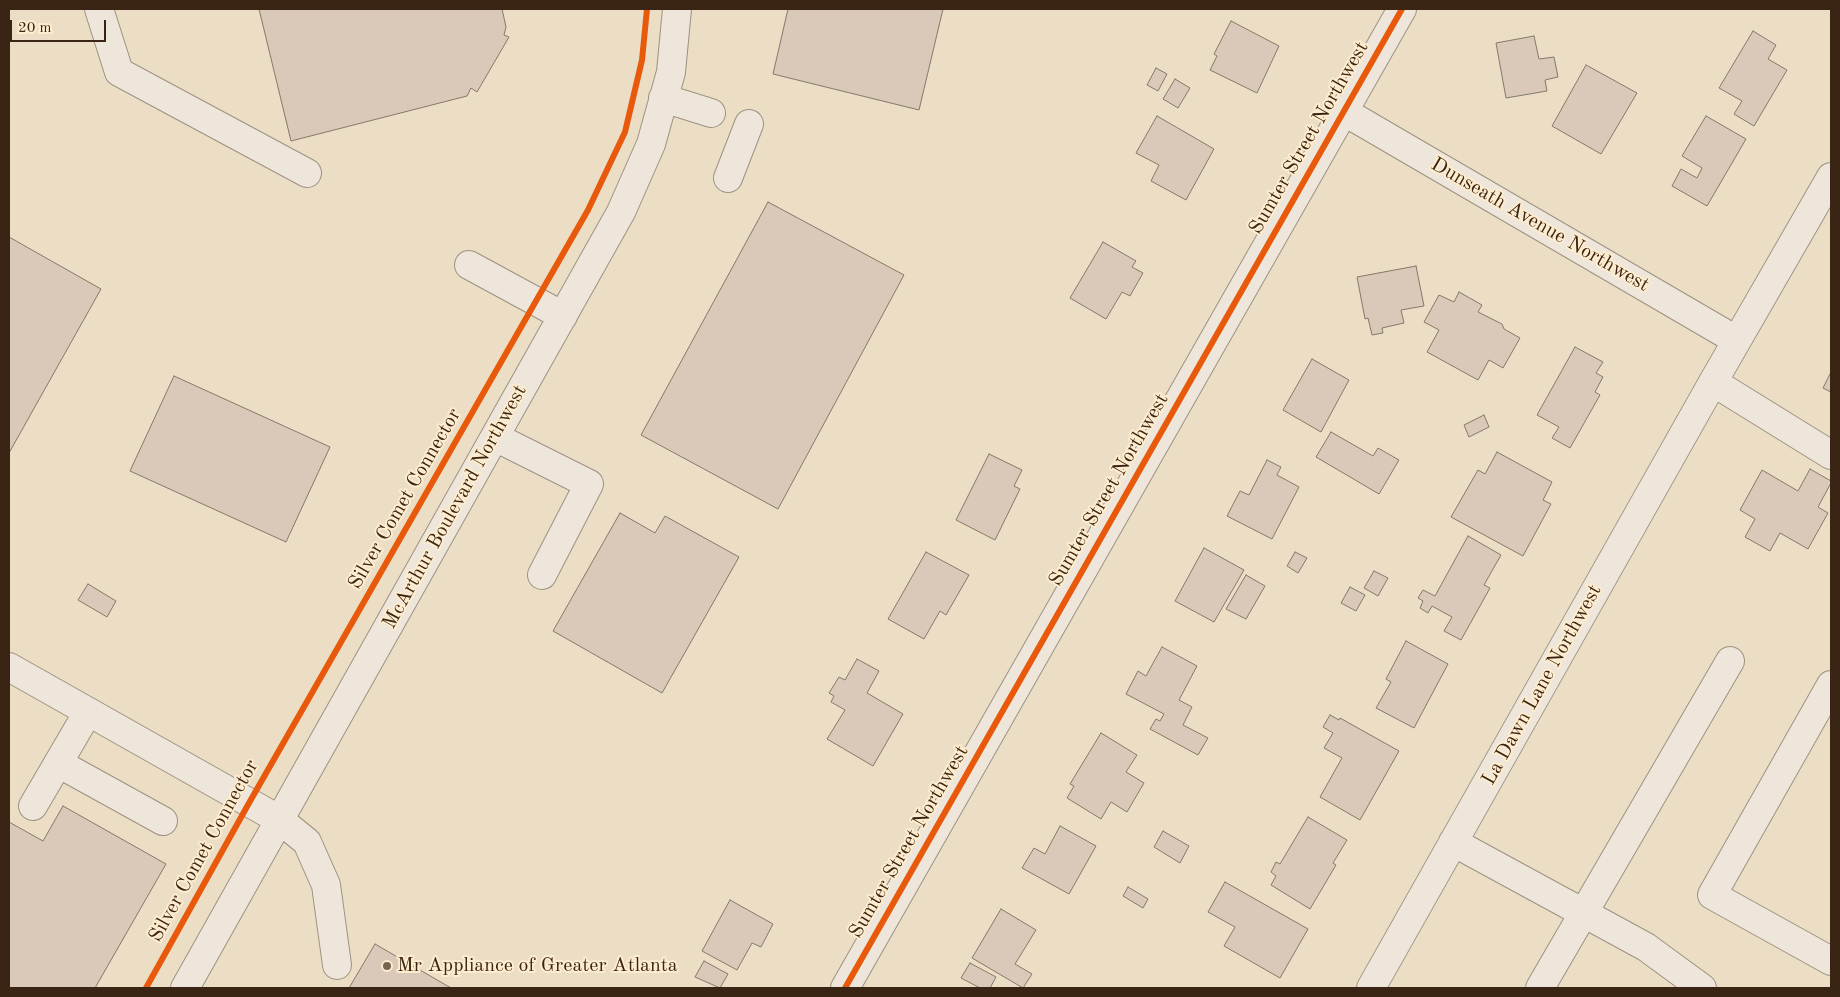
<!DOCTYPE html>
<style>
body{margin:0}
#map{position:relative;width:1840px;height:997px;overflow:hidden;background:#ecdec5;font-family:"Old Standard TT",serif}
canvas{display:block}
.frame{position:absolute;inset:0;border:10px solid #3a2413;pointer-events:none}
.scale{position:absolute;left:10px;top:20px;width:96px;height:22px;box-sizing:border-box;border:2px solid #3a2413;border-top:0;padding-left:6px;font-size:15px;line-height:18px;white-space:nowrap;color:#3a2413;-webkit-text-stroke:4px #feecce;paint-order:stroke}
</style>
<div id="map">
<canvas width="1840" height="997"></canvas>
<div class="frame"></div>
<div class="scale">20 m</div>
</div>
<script>
const c = document.querySelector('canvas').getContext('2d');
c.lineJoin = 'round';
function fill(path, color) { c.fillStyle = color; c.fill(path, 'evenodd'); }
const toPath = rows => new Path2D(rows.map(r => 'M' + r).join(''));
function stroke(path, color, width, dash) { c.strokeStyle = color; c.lineWidth = width; c.lineCap = dash ? 'butt' : 'round'; c.setLineDash(dash || []); c.stroke(path); }
function write(font, color, halo, rows, align = 'center') {
  c.font = font + ' "Old Standard TT",serif'; c.lineWidth = 4; c.setLineDash([]); c.textBaseline = 'middle'; c.strokeStyle = halo; c.fillStyle = color; for (const [text, x, y, turn = 0] of rows) {
    c.save(); c.translate(x, y); c.rotate((+turn || 0) * Math.PI / 180); c.textAlign = isNaN(turn) ? turn : align; if (halo) c.strokeText(text, 0, 0); c.fillText(text, 0, 0); c.restore();
  }
}
const building = toPath([
 [259,9,502,9,506,27,504,35,509,37,477,92,471,88,467,96,291,141,259,9],
 [788,9,943,9,919,110,773,74,788,9],
 [1231,21,1279,46,1257,93,1210,70,1217,56,1214,54,1231,21],
 [1753,31,1776,45,1768,59,1787,70,1754,126,1734,114,1742,101,1719,88,1753,31],
 [1534,36,1539,59,1554,57,1558,77,1545,80,1547,91,1506,98,1496,43,1534,36],
 [1586,65,1637,93,1601,154,1552,126,1586,65],
 [1156,68,1167,74,1158,91,1147,85,1156,68],
 [1175,79,1190,88,1178,108,1163,99,1175,79],
 [1157,116,1214,149,1186,200,1151,181,1159,165,1136,153,1157,116],
 [1706,116,1746,139,1707,206,1672,186,1681,169,1697,178,1702,168,1682,156,1706,116],
 [768,202,904,275,778,509,641,435,768,202],
 [9,237,101,289,9,453,9,237],
 [1103,242,1136,261,1132,267,1143,273,1130,296,1122,292,1106,319,1070,298,1103,242],
 [1416,266,1424,306,1401,310,1404,323,1382,328,1383,333,1372,335,1368,318,1365,319,1357,277,1416,266],
 [1459,292,1482,305,1478,312,1502,324,1504,329,1520,338,1503,368,1489,360,1478,380,1427,352,1439,330,1424,322,1439,295,1454,302,1459,292],
 [1575,347,1603,362,1596,373,1603,377,1595,392,1600,395,1570,448,1552,438,1559,427,1537,415,1575,347],
 [1312,359,1349,380,1321,432,1283,410,1312,359],
 [1831,372,1831,392,1823,388,1831,372],
 [174,376,330,447,286,542,130,471,174,376],
 [1484,415,1489,427,1469,437,1464,425,1484,415],
 [1331,432,1373,456,1378,448,1399,460,1379,494,1316,457,1331,432],
 [1497,452,1552,482,1543,500,1551,504,1523,556,1451,517,1478,470,1485,474,1497,452],
 [989,454,1022,470,1014,486,1020,489,995,540,956,520,989,454],
 [1267,460,1281,467,1277,475,1299,487,1272,539,1227,516,1240,491,1249,495,1267,460],
 [1810,469,1831,481,1831,483,1818,507,1828,513,1808,549,1780,533,1770,551,1745,537,1755,519,1740,510,1762,470,1798,491,1810,469],
 [620,513,655,533,665,516,739,557,662,693,553,631,620,513],
 [1468,536,1501,555,1484,585,1490,588,1461,640,1444,631,1452,617,1432,606,1428,613,1420,608,1423,601,1418,598,1423,590,1435,596,1468,536],
 [1204,548,1244,570,1214,622,1175,601,1204,548],
 [926,552,969,575,946,615,940,611,924,639,888,619,926,552],
 [1295,552,1307,558,1298,573,1287,566,1295,552],
 [1374,571,1388,578,1378,596,1364,588,1374,571],
 [1246,575,1265,586,1246,619,1226,609,1246,575],
 [88,584,116,601,107,617,78,600,88,584],
 [1350,587,1365,595,1356,611,1341,603,1350,587],
 [1406,641,1448,664,1414,728,1376,708,1391,682,1386,679,1406,641],
 [1162,647,1197,666,1179,700,1192,707,1183,725,1208,738,1198,755,1150,729,1156,719,1160,721,1164,714,1126,694,1138,671,1146,676,1162,647],
 [857,659,879,671,867,693,903,714,873,766,827,739,845,710,831,702,834,696,829,693,839,677,845,680,857,659],
 [1330,715,1339,720,1340,718,1399,751,1360,820,1320,797,1342,758,1324,748,1333,733,1323,727,1330,715],
 [1101,733,1137,755,1126,772,1144,783,1127,812,1111,802,1101,819,1067,798,1074,786,1070,784,1101,733],
 [63,806,166,864,95,988,9,988,9,822,43,841,63,806],
 [1308,817,1347,840,1333,863,1336,865,1310,909,1271,885,1276,876,1271,872,1276,862,1280,864,1308,817],
 [1060,826,1096,846,1069,894,1022,868,1034,848,1045,854,1060,826],
 [1163,831,1189,846,1180,863,1154,847,1163,831],
 [1225,882,1308,929,1280,978,1224,946,1235,927,1208,912,1225,882],
 [1128,887,1148,899,1143,908,1123,896,1128,887],
 [730,900,773,924,761,947,752,943,737,970,702,951,730,900],
 [1001,909,1036,930,1015,964,1032,974,1023,988,972,958,1001,909],
 [375,944,451,988,349,988,375,944],
 [704,961,728,974,720,988,695,977,704,961],
 [970,963,996,977,990,988,980,988,961,978,970,963]
]);
const minor = toPath([
 [99,9,119,72,307,173],
 [663,98,711,113],
 [1343,111,1736,340],
 [728,178,749,124],
 [469,265,563,316],
 [1713,382,1831,455],
 [495,437,589,484,542,575],
 [9,667,280,820,307,842,326,885,337,965],
 [1831,685,1712,895,1831,961],
 [58,763,163,821],
 [33,806,88,712],
 [1453,842,1646,947,1702,988],
 [185,988,621,212,651,144,671,72,677,9],
 [845,988,1402,9],
 [1371,988,1713,382,1831,177],
 [1540,988,1730,661]
]);
const cycleway = toPath([
 [146,988,249,803,588,210,625,132,642,60,647,9],
 [845,988,1402,9]
]);
const markers = [
 [387,966,5,"#786551"]
];
const streetNames = [
 ["Sumter Street Northwest",1309,138,-60],
 ["Dunseath Avenue Northwest",1540,225,30],
 ["Sumter Street Northwest",1109,490,-60],
 ["Silver Comet Connector",405,499,-60],
 ["McArthur Boulevard Northwest",455,507,-61],
 ["La Dawn Lane Northwest",1542,685,-61],
 ["Sumter Street Northwest",909,842,-60],
 ["Silver Comet Connector",204,851,-61]
];
const poiNames = [
 ["Mr Appliance of Greater Atlanta",397,966]
];
fill(building, '#dac8b8');
stroke(building, '#83796a', 1);
stroke(minor, '#9c9282', 30);
stroke(minor, '#eee6da', 28);
stroke(cycleway, '#e8590c', 6);
for (const [x, y, r, color] of markers) { const dot = new Path2D(); dot.arc(x, y, r, 0, 2 * Math.PI); c.fillStyle = color; c.fill(dot); stroke(dot, '#feecce', 2); }
write('20px', '#3a2413', '#feecce', streetNames);
write('20px', '#3a2413', '#feecce', poiNames, 'left');
</script>
